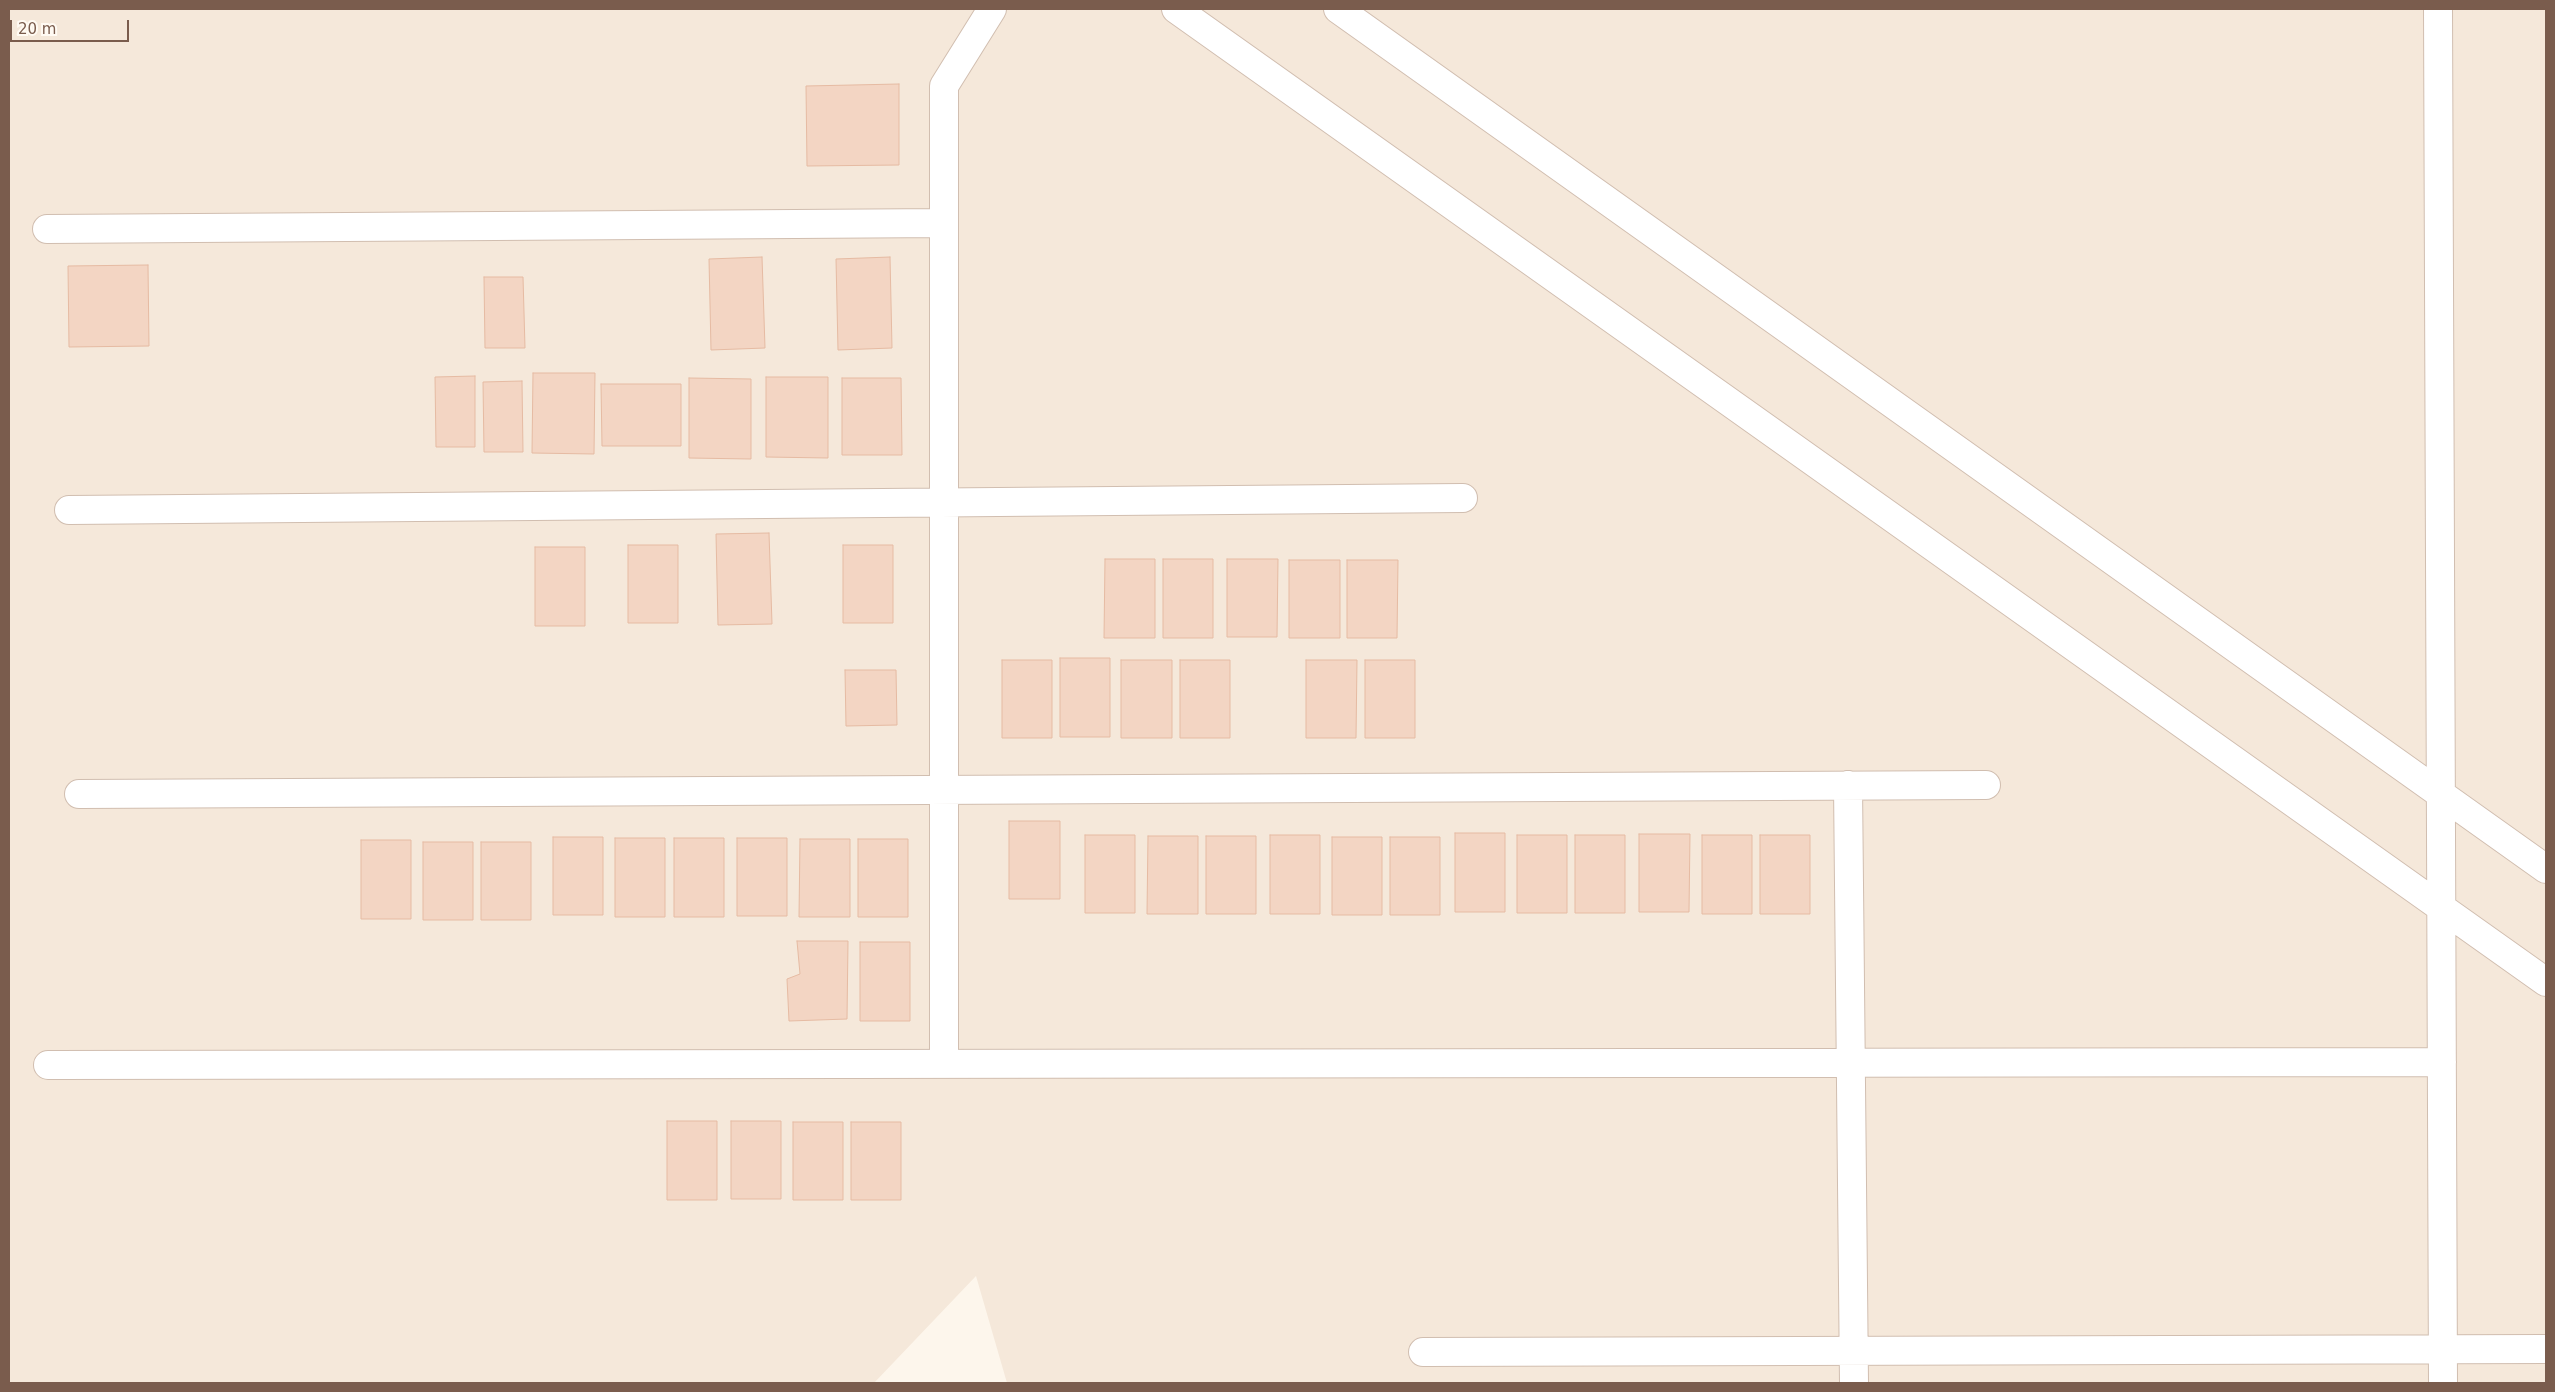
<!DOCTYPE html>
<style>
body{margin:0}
#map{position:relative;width:2555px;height:1392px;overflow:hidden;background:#fdf6ec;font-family:"DejaVu Sans",sans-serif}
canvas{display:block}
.frame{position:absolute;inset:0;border:10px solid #7a5c4d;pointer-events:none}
.scale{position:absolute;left:10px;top:20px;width:119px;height:22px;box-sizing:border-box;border:2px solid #7a5c4d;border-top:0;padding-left:6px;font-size:15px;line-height:18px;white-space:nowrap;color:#7a5c4d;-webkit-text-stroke:4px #fffaf3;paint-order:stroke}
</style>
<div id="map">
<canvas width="2555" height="1392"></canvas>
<div class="frame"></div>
<div class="scale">20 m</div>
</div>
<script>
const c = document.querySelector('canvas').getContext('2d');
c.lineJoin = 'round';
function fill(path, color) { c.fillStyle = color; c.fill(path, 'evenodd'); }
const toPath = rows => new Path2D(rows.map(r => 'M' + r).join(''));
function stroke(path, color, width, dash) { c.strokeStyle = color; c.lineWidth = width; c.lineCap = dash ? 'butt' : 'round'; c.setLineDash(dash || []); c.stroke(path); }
const residential = toPath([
 [9,9,2546,9,2546,1383,1007,1383,976,1276,874,1383,9,1383]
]);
const building = toPath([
 [899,84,899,165,807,166,806,86,899,84],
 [762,257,765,348,711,350,709,259,762,257],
 [890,257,892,348,838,350,836,259,890,257],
 [148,265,149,346,69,347,68,266,148,265],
 [484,277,523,277,525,348,485,348,484,277],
 [533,373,595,373,594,454,532,453,533,373],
 [475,376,475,447,436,447,435,377,475,376],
 [766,377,828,377,828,458,766,457,766,377],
 [689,378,751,379,751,459,689,458,689,378],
 [842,378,901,378,902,455,842,455,842,378],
 [522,381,523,452,484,452,483,382,522,381],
 [601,384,681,384,681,446,602,446,601,384],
 [769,533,772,624,718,625,716,534,769,533],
 [628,545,678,545,678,623,628,623,628,545],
 [843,545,893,545,893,623,843,623,843,545],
 [535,547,585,547,585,626,535,626,535,547],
 [1105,559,1155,559,1155,638,1104,638,1105,559],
 [1163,559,1213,559,1213,638,1163,638,1163,559],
 [1227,559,1278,559,1277,637,1227,637,1227,559],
 [1289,560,1340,560,1340,638,1289,638,1289,560],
 [1347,560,1398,560,1397,638,1347,638,1347,560],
 [1060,658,1110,658,1110,737,1060,737,1060,658],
 [1002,660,1052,660,1052,738,1002,738,1002,660],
 [1121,660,1172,660,1172,738,1121,738,1121,660],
 [1180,660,1230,660,1230,738,1180,738,1180,660],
 [1306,660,1357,660,1356,738,1306,738,1306,660],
 [1365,660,1415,660,1415,738,1365,738,1365,660],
 [845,670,896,670,897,725,846,726,845,670],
 [1009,821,1060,821,1060,899,1009,899,1009,821],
 [1455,833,1505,833,1505,912,1455,912,1455,833],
 [1639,834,1690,834,1689,912,1639,912,1639,834],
 [1085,835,1135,835,1135,913,1085,913,1085,835],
 [1270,835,1320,835,1320,914,1270,914,1270,835],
 [1517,835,1567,835,1567,913,1517,913,1517,835],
 [1575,835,1625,835,1625,913,1575,913,1575,835],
 [1702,835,1752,835,1752,914,1702,914,1702,835],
 [1760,835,1810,835,1810,914,1760,914,1760,835],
 [1148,836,1198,836,1198,914,1147,914,1148,836],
 [1206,836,1256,836,1256,914,1206,914,1206,836],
 [553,837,603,837,603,915,553,915,553,837],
 [1332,837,1382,837,1382,915,1332,915,1332,837],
 [1390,837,1440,837,1440,915,1390,915,1390,837],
 [615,838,665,838,665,917,615,917,615,838],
 [674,838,724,838,724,917,674,917,674,838],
 [737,838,787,838,787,916,737,916,737,838],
 [800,839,850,839,850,917,799,917,800,839],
 [858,839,908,839,908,917,858,917,858,839],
 [361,840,411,840,411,919,361,919,361,840],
 [423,842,473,842,473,920,423,920,423,842],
 [481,842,531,842,531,920,481,920,481,842],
 [797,941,848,941,847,1019,789,1021,787,979,800,974,797,941],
 [860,942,910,942,910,1021,860,1021,860,942],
 [667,1121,717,1121,717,1200,667,1200,667,1121],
 [731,1121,781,1121,781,1199,731,1199,731,1121],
 [793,1122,843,1122,843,1200,793,1200,793,1122],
 [851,1122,901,1122,901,1200,851,1200,851,1122]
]);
const minor = toPath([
 [1176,9,2546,982],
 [1338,9,2546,869],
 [2438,9,2443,1383],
 [47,229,944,223],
 [69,510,1463,498],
 [1848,785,1854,1383],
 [79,794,1986,785],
 [944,1064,944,86,992,9],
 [48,1065,2442,1062],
 [1423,1352,2546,1349]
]);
fill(residential, '#f5e8da');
fill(building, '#f3d5c3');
stroke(building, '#e6bba3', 1);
stroke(minor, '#d1beb0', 30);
stroke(minor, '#fff', 28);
</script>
